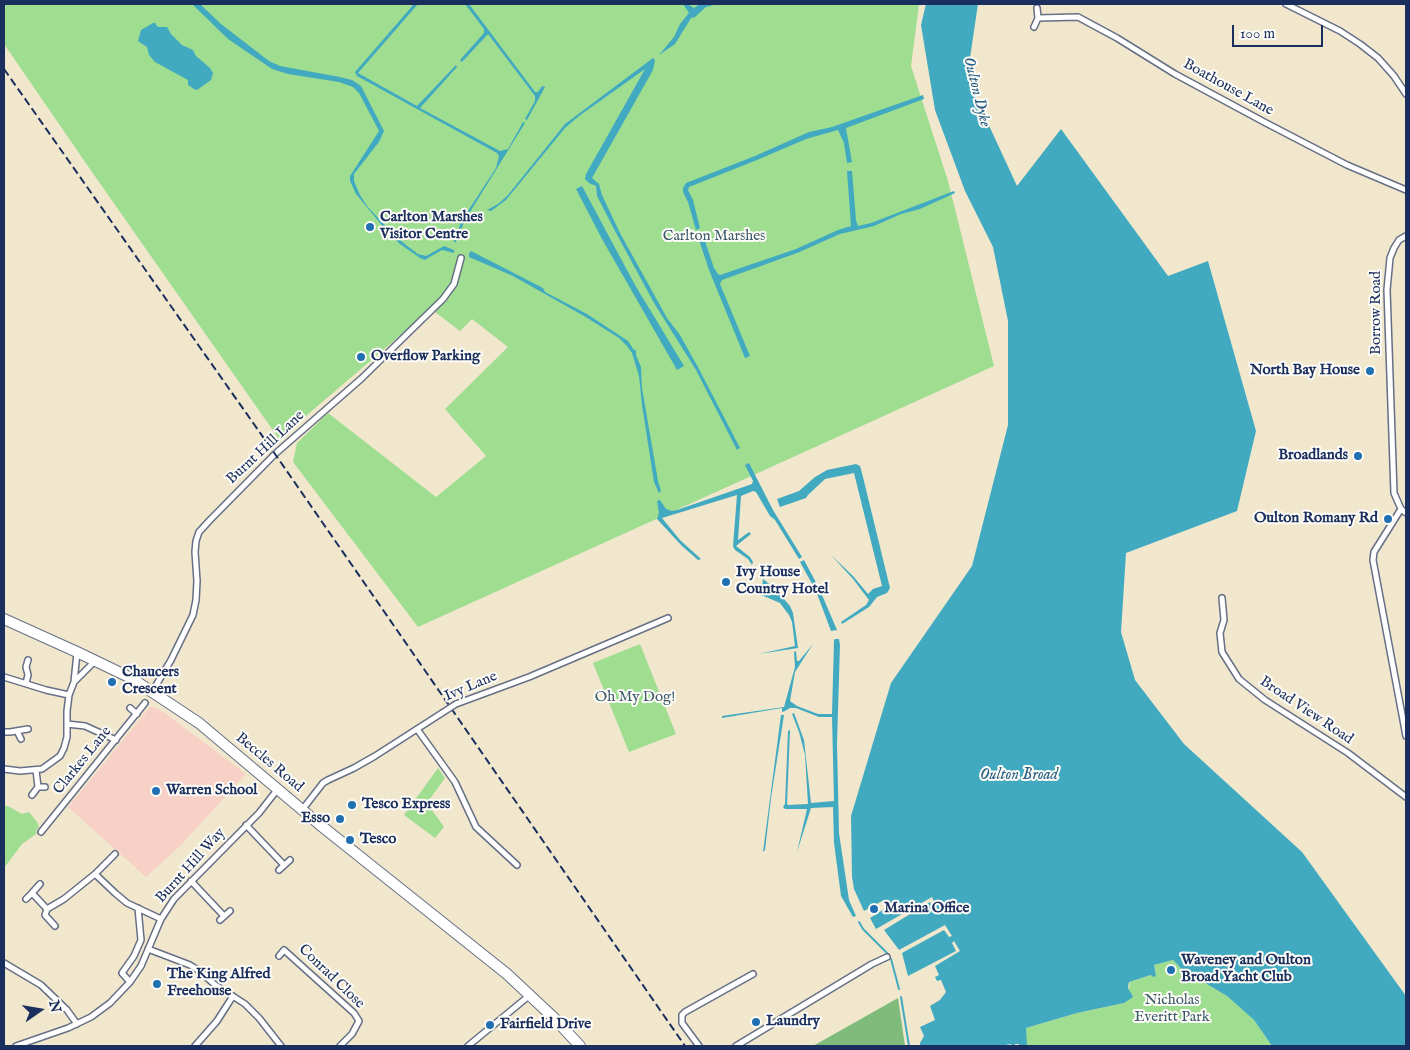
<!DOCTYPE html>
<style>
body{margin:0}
#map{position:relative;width:1410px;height:1050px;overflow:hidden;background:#f1e7cd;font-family:"IM FELL English",serif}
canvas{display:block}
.frame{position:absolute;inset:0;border:5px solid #1b2f5e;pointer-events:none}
.north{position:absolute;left:15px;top:985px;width:50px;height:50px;-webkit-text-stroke:4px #fdfcf7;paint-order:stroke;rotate:77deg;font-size:14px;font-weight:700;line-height:20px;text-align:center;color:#1b2f5e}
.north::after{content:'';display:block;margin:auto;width:18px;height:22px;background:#1b2f5e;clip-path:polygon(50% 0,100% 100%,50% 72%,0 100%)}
.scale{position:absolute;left:1232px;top:25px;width:91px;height:22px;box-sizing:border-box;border:2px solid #1b2f5e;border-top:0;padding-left:6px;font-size:15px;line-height:18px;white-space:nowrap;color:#1b2f5e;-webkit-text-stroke:4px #fdfcf7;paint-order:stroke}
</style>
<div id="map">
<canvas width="1410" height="1050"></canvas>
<div class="frame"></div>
<div class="north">N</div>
<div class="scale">100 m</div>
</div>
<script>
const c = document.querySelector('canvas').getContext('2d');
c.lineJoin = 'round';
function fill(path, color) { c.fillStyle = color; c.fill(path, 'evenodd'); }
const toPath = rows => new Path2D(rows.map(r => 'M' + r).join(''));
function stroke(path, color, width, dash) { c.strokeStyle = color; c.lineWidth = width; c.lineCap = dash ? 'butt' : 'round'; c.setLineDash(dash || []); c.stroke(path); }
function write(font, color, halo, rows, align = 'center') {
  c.font = font + ' "IM FELL English",serif'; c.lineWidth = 4; c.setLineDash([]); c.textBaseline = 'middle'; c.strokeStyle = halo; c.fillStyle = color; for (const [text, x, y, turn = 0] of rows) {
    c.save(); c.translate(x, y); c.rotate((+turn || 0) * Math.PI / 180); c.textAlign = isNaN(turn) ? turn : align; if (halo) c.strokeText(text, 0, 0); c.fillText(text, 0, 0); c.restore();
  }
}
const built = toPath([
 [151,706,162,711,246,774,180,846,146,877,68,807]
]);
const green = toPath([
 [4,4,919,4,911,66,948,181,994,366,418,627,293,462,297,443,328,413,436,497,486,456,445,409,508,347,472,319,460,331,431,309,279,439,92,172,4,44],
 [640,644,676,734,629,752,593,663],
 [438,768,445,778,427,803,444,827,435,838,404,815],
 [4,806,8,806,22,814,29,812,37,822,39,827,36,830,36,834,22,844,4,868],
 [1173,960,1189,977,1200,980,1227,996,1254,1020,1272,1046,1026,1046,1026,1028,1077,1013,1124,1003,1130,984,1129,982,1152,975,1156,976,1154,965]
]);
const forest = toPath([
 [898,998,905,1046,813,1046]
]);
const water = toPath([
 [192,4,200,4,221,24,269,61,280,66,340,77,352,80,361,86,384,131,379,142,354,174,354,181,360,195,367,206,392,233,406,245,418,254,426,256,444,246,454,250,454,253,442,250,428,258,425,260,420,258,400,244,385,229,356,194,350,181,350,176,379,131,359,93,353,87,339,82,288,74,272,69,228,39],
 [414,4,418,4,358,73,417,106,456,65,457,67,420,108,500,151,508,149,523,122,525,123,465,220,456,242,454,242,455,237,462,220,496,168,499,156,497,153,357,76,355,72],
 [465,4,469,4,535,92,538,92,542,86,545,87,527,120,525,119,535,101,535,96,488,34,462,62,460,60,484,33,484,29],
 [683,4,687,4,694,8,700,4,718,4,706,7,695,17,691,18,675,44,659,55,674,37,680,24,689,13],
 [926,4,978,4,967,78,1017,186,1061,129,1168,276,1208,261,1256,431,1237,511,1126,553,1121,632,1135,680,1184,744,1302,852,1406,996,1406,1046,1272,1046,1254,1020,1227,996,1200,980,1189,977,1173,960,1154,965,1156,976,1153,977,1151,975,1129,982,1128,988,1133,997,1124,1003,1077,1013,1026,1028,1027,1046,1019,1046,1019,1044,1015,1044,1015,1046,1012,1046,1011,1044,1000,1046,920,1046,920,1043,924,1036,920,1027,935,1020,930,1006,940,1000,946,992,941,980,937,981,935,977,939,975,935,966,960,951,954,941,952,943,956,951,908,976,902,953,944,930,949,937,952,936,945,925,899,950,884,930,930,902,933,908,936,906,932,897,876,929,870,918,886,908,882,901,864,911,854,889,852,877,851,816,891,683,972,566,1008,425,1008,321,993,247,965,191,935,110,921,25],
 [153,23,155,23,158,27,167,27,171,34,182,45,193,50,196,56,210,68,213,73,211,80,197,90,194,89,188,85,188,80,155,62,149,55,147,47,138,41,141,30],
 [653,58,655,60,653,70,592,178,599,184,602,195,620,233,667,318,680,335,699,369,740,448,737,450,696,370,654,303,615,231,597,196,596,186,589,183,585,179,586,174,645,69,579,116,565,128,506,200,491,211,487,210,498,204,508,195,565,124],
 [923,95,924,99,846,128,852,162,847,163,844,143,838,130,806,139,757,160,689,187,688,190,693,200,700,228,696,230,688,202,683,192,683,188,686,183,755,156,809,132,832,127],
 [847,171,852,171,856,220,858,226,871,223,954,191,955,193,920,209,901,214,874,226,840,234,797,253,722,280,720,284,750,356,745,358,709,270,698,237,703,235,714,268,718,274,720,275,796,249,838,230,851,226],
 [582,186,635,285,684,366,677,370,602,239,576,189],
 [471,251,543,288,545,292,587,314,628,341,634,350,636,350,636,355,641,367,642,388,658,481,661,491,659,493,654,482,642,405,639,376,632,353,627,346,619,338,584,316,513,276,469,257,469,253],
 [749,463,773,510,802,557,799,559,775,520,770,516,756,492,753,491,741,496,738,540,749,532,751,534,736,546,750,557,753,562,752,565,748,559,735,550,733,546,737,495,662,518,680,540,701,559,698,560,682,546,657,519,659,513,657,501,660,500,666,509,672,511,677,510,752,484,753,481,745,465],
 [856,464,860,466,862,473,890,588,887,593,877,597,869,607,842,624,841,622,866,605,869,600,853,579,831,555,853,576,868,594,873,589,882,586,854,473,825,479,808,495,806,498,780,507,777,499,799,491,815,477,827,470],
 [804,560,819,588,837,630,831,631,816,591,800,562],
 [763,579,785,596,783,598,790,606,793,613,798,648,759,654,795,646,792,622,789,615,780,603,759,594,762,588],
 [835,639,839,639,840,645,837,743,839,833,849,900,856,916,853,917,841,896,834,843,833,807,811,808,797,852,807,809,785,809,783,807,785,804,788,731,790,730,787,804,788,805,808,804,805,755,799,732,792,714,794,713,804,740,811,803,834,801,832,717,819,717,796,708,790,708,785,711,782,712,782,708,722,718,722,716,784,707,795,667,794,652,796,651,797,661,799,661,813,644,795,672,790,701,797,706,818,714,832,714,834,640],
 [781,715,784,715,771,798,765,850,763,852]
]);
const stream = toPath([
 [859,922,863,929,887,953],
 [891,959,899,989],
 [901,997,909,1046]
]);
const street = toPath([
 [1286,4,1340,31,1360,44,1378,58,1394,76,1406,94],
 [1038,18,1078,17,1117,38,1175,74,1266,123,1347,165,1406,190],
 [1034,27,1038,18,1037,8],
 [1406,236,1399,240,1394,248,1390,258,1387,290,1394,493,1401,509,1406,513],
 [1401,509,1374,552,1373,560,1406,736],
 [1222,598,1224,620,1220,633,1222,652,1239,679,1265,700,1348,753,1406,797],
 [4,677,46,690,69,695,67,711,67,737,64,748,60,756,42,769,20,771,4,769],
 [74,682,95,661],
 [26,683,28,675,26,667,28,660],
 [152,692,171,660,193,615,196,600,197,581,195,552,196,541,199,532,210,520,275,454,362,378,443,299,454,284,461,258],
 [69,695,74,682,77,653],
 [456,704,529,677,668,618],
 [130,708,137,714],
 [67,724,85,726,116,740],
 [417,729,455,782,476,827,517,865],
 [17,731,21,739],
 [4,732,10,732,28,729],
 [36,770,38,787,45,787],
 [32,795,38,787],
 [302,810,323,783,328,780,354,768,375,756,442,713],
 [246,825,284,865],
 [41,832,145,703],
 [279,870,290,860],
 [95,874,115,854],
 [191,881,224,916],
 [40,884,32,893,47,909,64,899,95,874,115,893,127,903,161,919],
 [26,899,32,893],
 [47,909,45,915,55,926],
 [220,920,230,911],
 [148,949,190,965,201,972,214,984,245,1004,259,1018,281,1046],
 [279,956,284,950,354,1013,359,1021,352,1034,340,1046],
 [4,963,41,985,67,1010,77,1024],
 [130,982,122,973,134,956,141,940,138,908],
 [16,1046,68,1028,91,1017,110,1003,130,982,141,966,161,919,174,899,259,813,277,790],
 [195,1046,217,1021,233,996],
 [468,1046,530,995],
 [699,1046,682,1023,682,1015,685,1012,753,974],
 [736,1046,872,964,887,957]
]);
const highway = toPath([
 [4,619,77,652,131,678,199,723,319,824,507,974,554,1018,580,1046]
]);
const rail = toPath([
 [4,69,275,454,685,1046]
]);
const streetBridge = toPath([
 [442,713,456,704]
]);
const markers = [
 [370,227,5,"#1f6fb2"],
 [361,357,5,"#1f6fb2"],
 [1370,371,5,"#1f6fb2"],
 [1358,456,5,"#1f6fb2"],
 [1388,519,5,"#1f6fb2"],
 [726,582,5,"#1f6fb2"],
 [112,682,5,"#1f6fb2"],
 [156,791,5,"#1f6fb2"],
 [352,805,5,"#1f6fb2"],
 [340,819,5,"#1f6fb2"],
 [350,840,5,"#1f6fb2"],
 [874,909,5,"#1f6fb2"],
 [1171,970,5,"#1f6fb2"],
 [157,984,5,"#1f6fb2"],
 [756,1022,5,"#1f6fb2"],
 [490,1025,5,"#1f6fb2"]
];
const streetNames = [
 ["Boathouse Lane",1228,88,29],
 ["Borrow Road",1377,313,-90],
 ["Burnt Hill Lane",266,448,-43],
 ["Ivy Lane",471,687,-23],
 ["Broad View Road",1306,711,34],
 ["Clarkes Lane",83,761,-51],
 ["Beccles Road",269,763,40],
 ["Burnt Hill Way",191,866,-48],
 ["Conrad Close",331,977,44]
];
const poiNames = [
 ["Carlton Marshes",380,218],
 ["Visitor Centre",380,235],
 ["Overflow Parking",371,357],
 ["North Bay House",1360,371,"right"],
 ["Broadlands",1348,456,"right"],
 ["Oulton Romany Rd",1378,519,"right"],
 ["Ivy House",736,573],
 ["Country Hotel",736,590],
 ["Chaucers",122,673],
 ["Crescent",122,690],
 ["Warren School",166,791],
 ["Tesco Express",362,805],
 ["Esso",330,819,"right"],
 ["Tesco",360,840],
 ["Marina Office",884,909],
 ["Waveney and Oulton",1181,961],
 ["Broad Yacht Club",1181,978],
 ["The King Alfred",167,975],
 ["Freehouse",167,992],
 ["Laundry",766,1022],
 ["Fairfield Drive",500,1025]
];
const parkNames = [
 ["Carlton Marshes",714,237],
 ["Oh My Dog!",635,698],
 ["Nicholas",1172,1001],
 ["Everitt Park",1172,1018]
];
const waterNames = [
 ["Oulton Dyke",976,92,76],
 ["Oulton Broad",1019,776]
];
fill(built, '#f7d1c6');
fill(green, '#9fdd91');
fill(forest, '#7fbc7b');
fill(water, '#41aac0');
stroke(stream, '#41aac0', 2);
stroke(street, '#666f85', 8);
stroke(highway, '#666f85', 12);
stroke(street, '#fff', 5);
stroke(highway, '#fff', 10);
stroke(rail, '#1b2f5e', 2, [8, 4]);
stroke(streetBridge, '#666f85', 8, []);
stroke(streetBridge, '#fff', 5);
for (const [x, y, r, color] of markers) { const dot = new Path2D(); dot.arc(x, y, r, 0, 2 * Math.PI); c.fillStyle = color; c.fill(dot); stroke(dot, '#fdfcf7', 2); }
write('15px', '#1b2f5e', '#fdfcf7', streetNames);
write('bold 15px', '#1b2f5e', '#fdfcf7', poiNames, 'left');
write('15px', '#3c5a6b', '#fdfcf7', parkNames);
write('italic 16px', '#2a6085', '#fdfcf7', waterNames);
</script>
